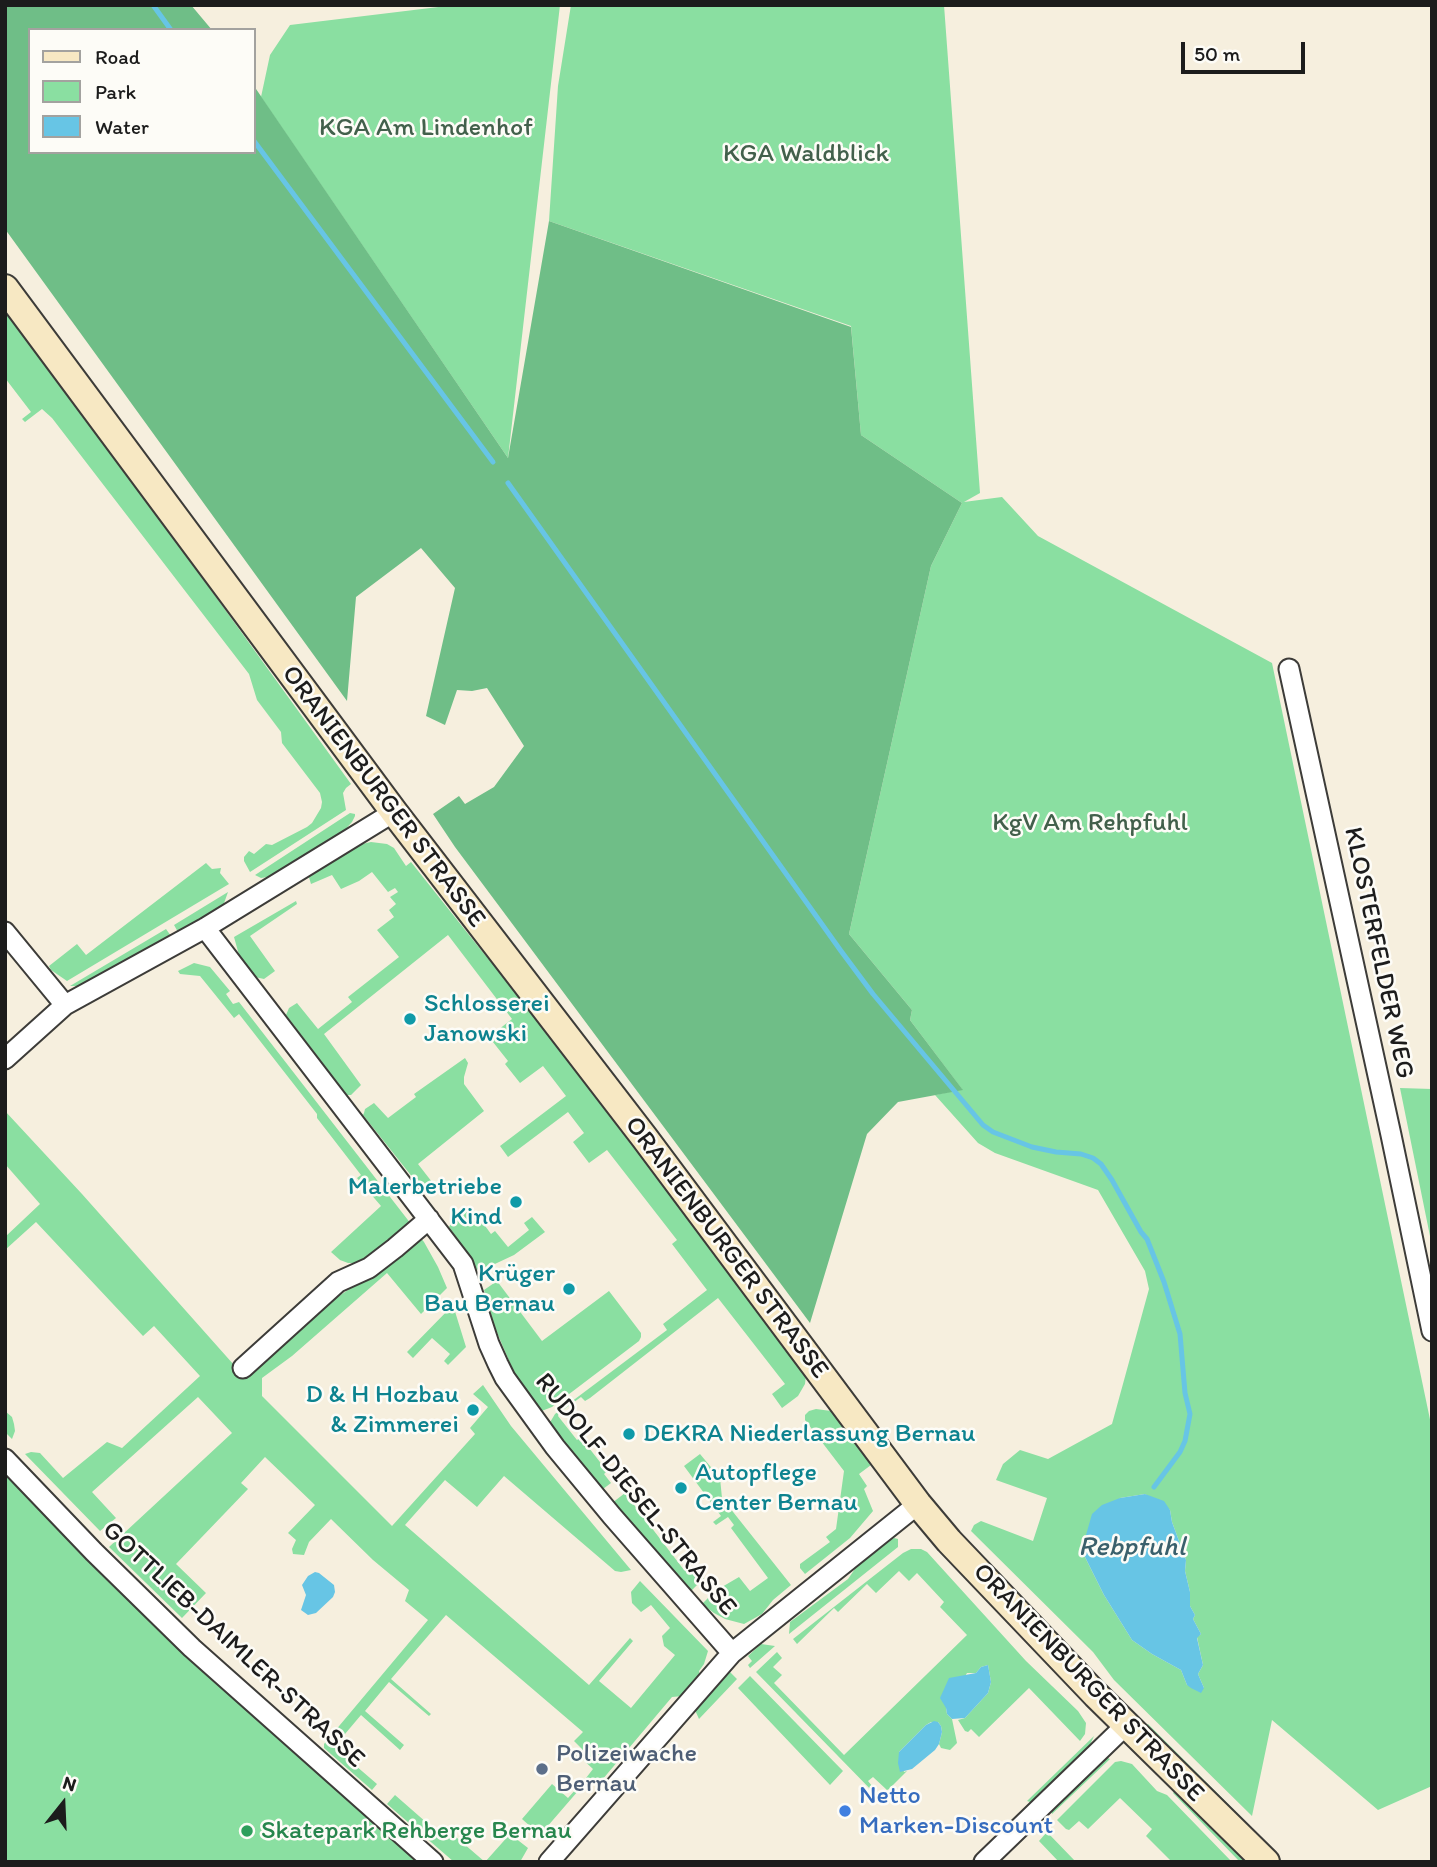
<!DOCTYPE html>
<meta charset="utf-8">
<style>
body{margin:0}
#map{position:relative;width:1437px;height:1867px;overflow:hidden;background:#f6efde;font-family:Itim,sans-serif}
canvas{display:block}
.frame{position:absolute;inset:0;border:7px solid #1c1c1c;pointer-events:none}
.legend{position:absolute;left:28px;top:28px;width:228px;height:126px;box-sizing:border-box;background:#fdfcf7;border:2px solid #a3a29f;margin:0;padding:9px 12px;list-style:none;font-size:21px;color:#1c1c1c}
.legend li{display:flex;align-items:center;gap:14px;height:35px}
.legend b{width:35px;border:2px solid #a3a29f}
.north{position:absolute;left:28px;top:1769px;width:70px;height:70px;-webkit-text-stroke:5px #fdfcf7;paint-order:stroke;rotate:18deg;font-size:19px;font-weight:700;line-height:28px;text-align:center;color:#1c1c1c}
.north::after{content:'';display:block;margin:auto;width:24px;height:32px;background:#1c1c1c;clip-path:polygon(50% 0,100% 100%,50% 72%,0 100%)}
.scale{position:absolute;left:1181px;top:42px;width:124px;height:32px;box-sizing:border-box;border:4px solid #1c1c1c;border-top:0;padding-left:9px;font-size:21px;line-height:24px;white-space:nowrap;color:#1c1c1c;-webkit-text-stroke:5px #fdfcf7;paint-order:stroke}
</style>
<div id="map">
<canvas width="1437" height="1867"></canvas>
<div class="frame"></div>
<ul class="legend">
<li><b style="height:9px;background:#f7e8c3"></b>Road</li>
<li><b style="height:19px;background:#8adfa1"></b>Park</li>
<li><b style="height:19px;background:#67c5e5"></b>Water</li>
</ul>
<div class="north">N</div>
<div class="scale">50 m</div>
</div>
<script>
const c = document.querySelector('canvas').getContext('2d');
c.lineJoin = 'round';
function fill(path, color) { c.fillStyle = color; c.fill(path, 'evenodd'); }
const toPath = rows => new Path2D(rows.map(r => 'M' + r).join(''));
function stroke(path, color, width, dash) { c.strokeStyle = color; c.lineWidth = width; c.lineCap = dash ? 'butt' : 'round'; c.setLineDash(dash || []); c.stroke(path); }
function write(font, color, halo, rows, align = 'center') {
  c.font = font + ' Itim,sans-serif'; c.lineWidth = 5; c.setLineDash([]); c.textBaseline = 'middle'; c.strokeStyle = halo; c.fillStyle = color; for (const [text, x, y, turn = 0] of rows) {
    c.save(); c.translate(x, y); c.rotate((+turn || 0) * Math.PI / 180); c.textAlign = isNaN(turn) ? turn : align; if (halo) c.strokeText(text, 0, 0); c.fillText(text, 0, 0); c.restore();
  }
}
const green = toPath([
 [455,5,560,5,508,458,261,97,270,55,290,25],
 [571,5,944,5,980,493,964,502,1002,497,1038,536,1272,663,1432,1429,1432,1786,1378,1810,1272,1720,1252,1816,1114,1680,1093,1652,971,1531,974,1525,981,1521,1033,1541,1047,1498,996,1480,1003,1464,1020,1450,1048,1459,1112,1424,1149,1289,1145,1271,1098,1190,995,1153,978,1143,935,1095,962,1089,910,1020,912,1010,849,934,931,566,962,503,861,435,851,326,549,221,558,86],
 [1145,1494,1170,1510,1172,1522,1186,1560,1185,1571,1190,1592,1190,1606,1195,1615,1193,1619,1201,1634,1197,1637,1203,1665,1198,1674,1204,1688,1187,1685,1181,1670,1152,1654,1132,1640,1104,1595,1085,1557,1120,1498],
 [5,305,351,784,346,788,343,793,346,810,250,872,244,861,244,857,249,851,254,854,266,844,272,845,307,827,312,823,321,808,322,802,320,793,282,743,281,732,257,700,249,674,52,418,42,409,25,422,22,419,31,412,5,378],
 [350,813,355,814,355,816,352,822,342,833,274,876,261,878,255,875],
 [371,842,387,844,394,848,406,866,411,862,485,955,542,1020,806,1375,805,1384,798,1396,782,1408,772,1394,785,1384,718,1298,590,1398,585,1401,581,1397,559,1413,558,1416,577,1440,581,1437,582,1439,607,1471,604,1474,611,1483,603,1489,599,1489,549,1424,555,1414,667,1330,663,1324,707,1290,672,1244,677,1240,607,1150,589,1163,573,1142,584,1133,568,1112,508,1157,500,1146,566,1096,543,1066,520,1083,505,1064,508,1061,489,1037,512,1019,448,935,324,1034,361,1085,351,1095,347,1095,286,1015,289,1008,297,1003,318,1029,352,1002,348,997,399,957,377,930,394,917,389,910,396,904,390,897,398,892,395,888,388,892,372,872,359,881,341,889,332,875,311,884,308,874,362,844],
 [206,863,212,869,221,868,220,873,229,884,67,981,51,970,49,966,77,944,86,955],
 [228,892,223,906,178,932,174,925],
 [296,901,297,904,250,936,275,971,264,979,255,977,239,955,234,937],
 [166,929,171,936,83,986,70,986],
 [194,963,210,967,230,991,226,994,233,1004,239,1002,411,1224,363,1263,348,1263,340,1260,331,1252,381,1206,357,1178,361,1175,317,1118,317,1114,239,1014,234,1018,200,976,180,974,178,971],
 [465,1058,468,1063,464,1077,464,1084,484,1111,418,1164,432,1182,421,1188,363,1115,364,1113,365,1109,374,1103,388,1118,416,1097,414,1094],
 [1400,1088,1432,1089,1432,1246],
 [5,1111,82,1194,242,1374,324,1306,387,1264,420,1237,424,1242,438,1267,447,1288,421,1314,387,1273,292,1356,262,1378,262,1396,392,1526,475,1434,470,1428,488,1407,473,1394,483,1385,511,1426,631,1570,621,1572,615,1571,504,1476,477,1507,445,1480,405,1525,589,1685,630,1638,633,1641,599,1681,631,1708,675,1655,664,1646,662,1636,670,1628,651,1605,641,1612,632,1603,631,1592,640,1581,708,1651,704,1664,699,1671,700,1677,683,1696,672,1697,597,1786,586,1778,593,1769,580,1757,573,1763,572,1761,582,1749,574,1741,583,1732,446,1615,391,1679,431,1714,429,1716,389,1682,365,1711,404,1745,400,1750,361,1715,334,1747,377,1784,372,1790,324,1748,324,1744,428,1620,405,1601,409,1590,373,1560,331,1519,309,1542,304,1555,293,1554,292,1549,296,1540,288,1533,315,1505,265,1457,241,1483,248,1489,176,1564,206,1593,182,1618,109,1547,232,1433,198,1397,92,1492,116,1518,100,1531,25,1454,31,1452,40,1453,63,1478,107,1442,122,1448,200,1376,154,1326,143,1336,36,1222,5,1250,5,1237,40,1204,5,1164],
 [472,1208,491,1234,495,1231,508,1247,529,1230,524,1223,532,1217,545,1232,514,1255,482,1270,478,1270,474,1267,464,1248,449,1227,453,1220],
 [497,1281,542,1341,609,1291,641,1333,641,1337,639,1341,552,1407,539,1412,516,1377,495,1328,484,1290],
 [453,1305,466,1347,448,1365,444,1361,450,1354,432,1338,413,1358,407,1352],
 [816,1409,831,1411,838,1415,871,1465,859,1474,867,1486,864,1489,873,1511,850,1538,805,1574,800,1568,800,1564,830,1542,826,1537,836,1529,844,1471,805,1420,805,1415,809,1411],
 [5,1411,12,1417,14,1424,15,1431,12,1439,5,1432],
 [700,1454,720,1478,722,1498,791,1585,773,1600,762,1614,744,1624,725,1619,714,1613,702,1604,715,1591,739,1577,750,1591,768,1578,731,1528,734,1525,728,1517,716,1525,713,1522,721,1516,684,1466],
 [5,1472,421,1862,5,1862],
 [625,1493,684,1570,704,1578,691,1591,635,1531,612,1503],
 [894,1538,898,1539,898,1547,789,1634,790,1622,848,1579,857,1566,882,1546],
 [911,1549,921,1549,927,1552,1026,1661,1078,1711,1086,1723,1085,1734,1080,1741,1029,1688,979,1737,971,1729,968,1732,965,1731,958,1720,965,1718,988,1693,991,1682,988,1665,981,1667,976,1673,967,1673,946,1708,947,1714,952,1719,957,1743,950,1750,941,1748,939,1744,942,1732,941,1726,938,1722,931,1722,926,1725,899,1752,904,1772,907,1771,889,1789,887,1790,873,1777,868,1781,880,1796,878,1797,756,1672,777,1652,782,1658,773,1667,782,1675,774,1683,844,1755,967,1635,940,1607,944,1602,917,1573,909,1581,899,1571,876,1593,867,1584,838,1612,834,1608,797,1644,793,1639,903,1553],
 [761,1644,775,1646,750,1668,748,1665,752,1661,748,1656],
 [730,1672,737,1679,699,1719,695,1710],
 [750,1676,843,1771,830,1785,738,1688],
 [1148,1724,1264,1840,1256,1840,1145,1726],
 [1094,1736,1088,1749,1033,1803,1027,1801],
 [1106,1757,1110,1759,1052,1814,1051,1810],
 [1121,1761,1132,1764,1157,1791,1167,1795,1232,1862,1172,1862,1146,1836,1152,1829,1120,1798,1088,1829,1079,1821,1069,1830,1066,1829,1057,1820,1115,1762],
 [552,1784,568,1798,576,1789,578,1791,540,1835,522,1819],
 [1175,1791,1225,1835,1252,1862,1240,1862,1173,1793],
 [395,1795,443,1837,449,1831,485,1862,454,1862,387,1804],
 [1047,1832,1076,1862,1059,1862,1039,1841],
 [510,1834,528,1848,520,1862,485,1862]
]);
const forest = toPath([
 [5,5,191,5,212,30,30,30,30,152,254,152,254,86,508,458,549,221,851,327,861,435,962,503,931,566,849,934,912,1010,910,1020,963,1090,898,1102,867,1134,810,1323,455,847,433,814,459,796,465,804,494,787,524,746,487,688,472,691,457,690,445,725,426,716,455,588,421,548,356,597,347,701,5,229]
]);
const water = toPath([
 [1145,1494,1164,1501,1170,1510,1172,1522,1186,1560,1185,1571,1190,1592,1190,1606,1195,1615,1193,1619,1201,1634,1197,1638,1203,1665,1198,1674,1204,1688,1201,1693,1191,1688,1187,1685,1181,1670,1152,1654,1132,1640,1104,1595,1085,1557,1084,1542,1092,1514,1102,1505,1120,1498],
 [315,1572,319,1573,334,1585,335,1592,333,1597,316,1613,308,1615,301,1610,306,1595,302,1585,308,1576],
 [988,1665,991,1682,988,1693,965,1718,952,1719,947,1714,946,1708,940,1698,949,1678,976,1673,981,1667],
 [934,1721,938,1722,941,1726,942,1732,939,1744,935,1750,912,1769,900,1772,898,1763,899,1752,926,1725]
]);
const stream = toPath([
 [153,5,171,30],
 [254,141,493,462],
 [508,483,841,951,873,994,983,1125,993,1132,1032,1147,1056,1152,1081,1154,1093,1158,1101,1164,1112,1180,1141,1232,1147,1239,1164,1282,1180,1334,1185,1393,1190,1414,1185,1441,1180,1452,1154,1487]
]);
const minor = toPath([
 [1289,669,1391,1135,1432,1331],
 [205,928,463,1264,489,1344,498,1364,505,1378,555,1447,612,1516,732,1653],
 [5,932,65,1005],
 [5,1059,65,1005,205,928,394,812],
 [243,1368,338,1282,369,1268,395,1248,429,1219],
 [5,1459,94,1552,192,1648,433,1862],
 [549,1862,732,1653,918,1504],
 [984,1862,1126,1725]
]);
const secondary = toPath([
 [5,288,394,812,644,1137,918,1504,949,1541,1096,1695,1266,1862]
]);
const markers = [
 [410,1019,7,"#0f9aa8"],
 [516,1202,7,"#0f9aa8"],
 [569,1289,7,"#0f9aa8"],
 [473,1410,7,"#0f9aa8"],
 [629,1434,7,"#0f9aa8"],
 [681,1488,7,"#0f9aa8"],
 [542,1769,7,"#5c6f8a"],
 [845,1811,7,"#3f7fe0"],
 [247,1831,7,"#2e9e5b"]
];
const parkNames = [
 ["KGA Am Lindenhof",426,128],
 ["KGA Waldblick",806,154],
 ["KgV Am Rehpfuhl",1090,823]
];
const streetNames = [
 ["ORANIENBURGER STRASSE",383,797,53],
 ["KLOSTERFELDER WEG",1378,953,78],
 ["ORANIENBURGER STRASSE",726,1248,53],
 ["RUDOLF-DIESEL-STRASSE",635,1495,51],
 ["GOTTLIEB-DAIMLER-STRASSE",233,1645,43],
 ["ORANIENBURGER STRASSE",1088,1683,46]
];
const cultureNames = [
 ["Schlosserei",424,1004],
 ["Janowski",424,1034],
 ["Malerbetriebe",502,1187,"right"],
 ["Kind",502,1217,"right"],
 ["Krüger",555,1274,"right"],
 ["Bau Bernau",555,1304,"right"],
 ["D & H Hozbau",459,1395,"right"],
 ["& Zimmerei",459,1425,"right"],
 ["DEKRA Niederlassung Bernau",643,1434],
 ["Autopflege",695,1473],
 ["Center Bernau",695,1503]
];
const serviceNames = [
 ["Polizeiwache",556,1754],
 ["Bernau",556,1784]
];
const shopNames = [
 ["Netto",859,1796],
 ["Marken-Discount",859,1826]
];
const leisureNames = [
 ["Skatepark Rehberge Bernau",261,1831]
];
const waterNames = [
 ["Rebpfuhl",1132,1548]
];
fill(green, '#8adfa1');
fill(forest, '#6fbe87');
fill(water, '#67c5e5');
stroke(stream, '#67c5e5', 5);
stroke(minor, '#3d3c39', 23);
stroke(secondary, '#3d3c39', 30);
stroke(minor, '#fff', 19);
stroke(secondary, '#f7e8c3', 26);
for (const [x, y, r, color] of markers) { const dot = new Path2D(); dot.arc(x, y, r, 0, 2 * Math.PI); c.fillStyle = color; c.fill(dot); stroke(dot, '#fdfcf7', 2.5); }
write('26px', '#42604b', '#fdfcf7', parkNames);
write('26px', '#1c1c1c', '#fdfcf7', streetNames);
write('26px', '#0d838f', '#fdfcf7', cultureNames, 'left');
write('26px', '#4e5e75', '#fdfcf7', serviceNames, 'left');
write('26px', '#366cbe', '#fdfcf7', shopNames, 'left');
write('26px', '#27864d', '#fdfcf7', leisureNames, 'left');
write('italic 28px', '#3a606c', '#fdfcf7', waterNames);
</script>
